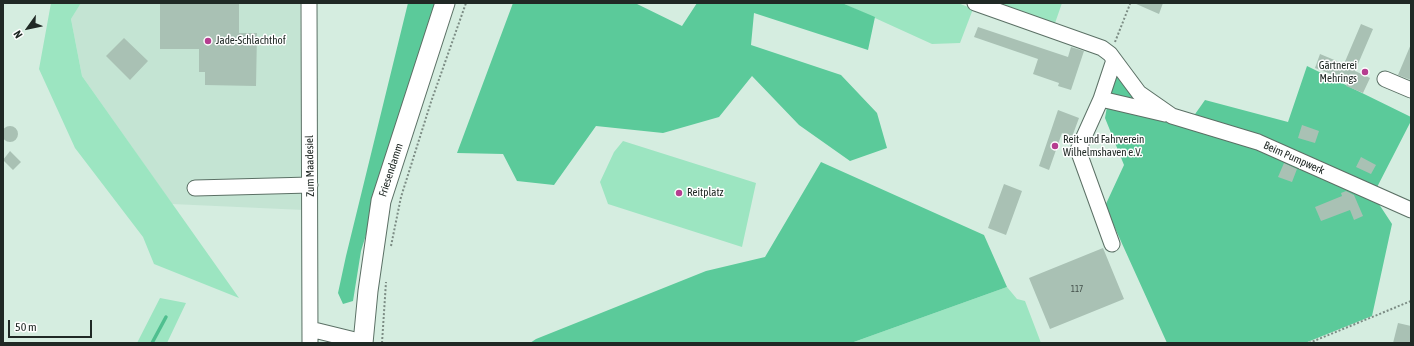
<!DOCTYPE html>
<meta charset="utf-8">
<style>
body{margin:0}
#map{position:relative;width:1414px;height:346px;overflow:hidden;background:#d5ede0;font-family:"Asap Condensed",sans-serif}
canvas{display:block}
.frame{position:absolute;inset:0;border:4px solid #202925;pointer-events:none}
.north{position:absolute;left:8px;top:8px;width:40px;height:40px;-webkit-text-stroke:3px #fff;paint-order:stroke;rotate:237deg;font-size:11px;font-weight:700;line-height:16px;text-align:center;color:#202925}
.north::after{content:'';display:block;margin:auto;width:14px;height:18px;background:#202925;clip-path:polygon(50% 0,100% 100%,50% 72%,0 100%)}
.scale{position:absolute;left:8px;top:320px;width:84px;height:18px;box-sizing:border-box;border:2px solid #202925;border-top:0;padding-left:5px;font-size:12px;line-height:14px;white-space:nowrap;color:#202925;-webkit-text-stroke:3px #fff;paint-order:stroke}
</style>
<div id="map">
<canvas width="1414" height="346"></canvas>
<div class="frame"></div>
<div class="north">N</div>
<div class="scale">50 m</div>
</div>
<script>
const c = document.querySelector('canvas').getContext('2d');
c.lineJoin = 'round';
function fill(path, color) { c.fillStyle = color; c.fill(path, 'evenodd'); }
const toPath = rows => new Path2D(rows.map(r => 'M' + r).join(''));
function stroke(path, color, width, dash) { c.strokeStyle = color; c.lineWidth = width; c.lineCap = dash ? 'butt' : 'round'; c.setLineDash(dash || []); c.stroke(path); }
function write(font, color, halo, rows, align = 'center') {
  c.font = font + ' "Asap Condensed",sans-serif'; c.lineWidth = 3; c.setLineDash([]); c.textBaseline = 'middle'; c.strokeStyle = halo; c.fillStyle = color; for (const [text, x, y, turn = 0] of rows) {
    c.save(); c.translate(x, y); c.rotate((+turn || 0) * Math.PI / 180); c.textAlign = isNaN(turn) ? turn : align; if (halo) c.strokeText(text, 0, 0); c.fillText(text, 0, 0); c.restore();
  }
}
const built = toPath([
 [81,3,300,3,304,210,172,204,82,76,71,19]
]);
const green = toPath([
 [51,3,81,3,71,19,82,76,239,298,154,264,143,237,75,148,39,69],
 [842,3,958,3,973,9,960,43,932,44],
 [988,3,1062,3,1054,26],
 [623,141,756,183,742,247,608,204,600,182,614,152],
 [1007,287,1017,299,1025,301,1041,343,851,343],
 [160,298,186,303,167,343,137,343]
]);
const forest = toPath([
 [408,3,437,3,361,251,353,301,343,304,338,293,346,256],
 [513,3,635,3,682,26,697,3,842,3,875,17,868,50,754,13,751,45,841,75,877,113,887,148,850,161,799,125,752,76,719,117,663,133,596,126,554,185,517,181,503,154,457,153],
 [1307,66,1411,117,1411,121,1373,195,1392,224,1372,316,1305,343,1167,343,1105,206,1124,165,1105,118,1114,67,1145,105,1193,117,1205,100,1288,122],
 [821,162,984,235,1007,287,851,343,775,342,773,343,530,343,536,339,706,271,765,257]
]);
const stream = toPath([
 [152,343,166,317]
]);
const building = toPath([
 [160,3,239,3,239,33,257,33,256,86,205,85,205,72,199,72,199,49,160,49],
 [1134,3,1163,3,1159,14],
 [1361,24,1373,29,1355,71,1370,78,1363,93,1346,86,1348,82,1339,77,1315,68,1320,54,1344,64],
 [978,27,1068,57,1071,47,1084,51,1071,90,1058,86,1059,83,1033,74,1038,59,974,37],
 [124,38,148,61,130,80,106,56],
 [1411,44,1411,80,1398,75],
 [1058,110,1079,118,1072,137,1062,133,1049,170,1039,166],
 [1302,125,1319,131,1315,143,1298,138],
 '2 134a8 8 0 1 1 16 0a8 8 0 1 1-16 0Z',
 [10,151,21,162,13,170,3,160],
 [1361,157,1376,165,1371,174,1356,167],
 [1284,163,1297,169,1292,182,1278,177],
 [1004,184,1022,191,1006,235,988,228],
 [1346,191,1354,195,1363,216,1354,220,1350,210,1321,221,1315,207,1342,196,1341,193],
 [1103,248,1124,299,1050,329,1029,278],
 [1398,323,1411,326,1411,343,1393,343]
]);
const path = toPath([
 [1115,42,1130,4],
 [391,246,401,197,431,102,466,3],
 [382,343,386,282],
 [1309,343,1411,301]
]);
const minor = toPath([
 [309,3,310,343],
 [975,3,1102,48,1110,54,1139,93,1172,116,1258,142,1411,210],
 [1114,60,1101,99,1165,114],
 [1385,79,1411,90],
 [1101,99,1078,150,1112,244],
 [195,188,310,185],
 [310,329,363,342]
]);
const major = toPath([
 [363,343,368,291,381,201,445,3]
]);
const markers = [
 [208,41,4,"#b63d90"],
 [1365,72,4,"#b63d90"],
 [1055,146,4,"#b63d90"],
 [679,193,4,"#b63d90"]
];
const numberNames = [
 ["117",1077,289]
];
const poiNames = [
 ["Jade-Schlachthof",216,41],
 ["Gärtnerei",1357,66,"right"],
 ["Mehrings",1357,79,"right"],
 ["Reit- und Fahrverein",1063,140],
 ["Wilhelmshaven e.V.",1063,153],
 ["Reitplatz",687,193]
];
const streetNames = [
 ["Beim Pumpwerk",1294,158,24],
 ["Zum Maadesiel",310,166,-91],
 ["Friesendamm",391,170,-72]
];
fill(built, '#c4e4d3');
fill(green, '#9ce5c1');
fill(forest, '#5bca9a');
stroke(stream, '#4fbf8f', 3.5);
fill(building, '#a9c1b4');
stroke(minor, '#5b7065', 17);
stroke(major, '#5b7065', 21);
stroke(path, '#7c8c84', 2, [2, 2]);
stroke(minor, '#fff', 15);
stroke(major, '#fff', 19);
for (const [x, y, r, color] of markers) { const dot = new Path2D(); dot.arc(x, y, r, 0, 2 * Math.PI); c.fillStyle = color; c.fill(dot); stroke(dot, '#fff', 1.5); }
write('9px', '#424f49', null, numberNames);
write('11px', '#202925', '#fff', poiNames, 'left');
write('11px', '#202925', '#fff', streetNames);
</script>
